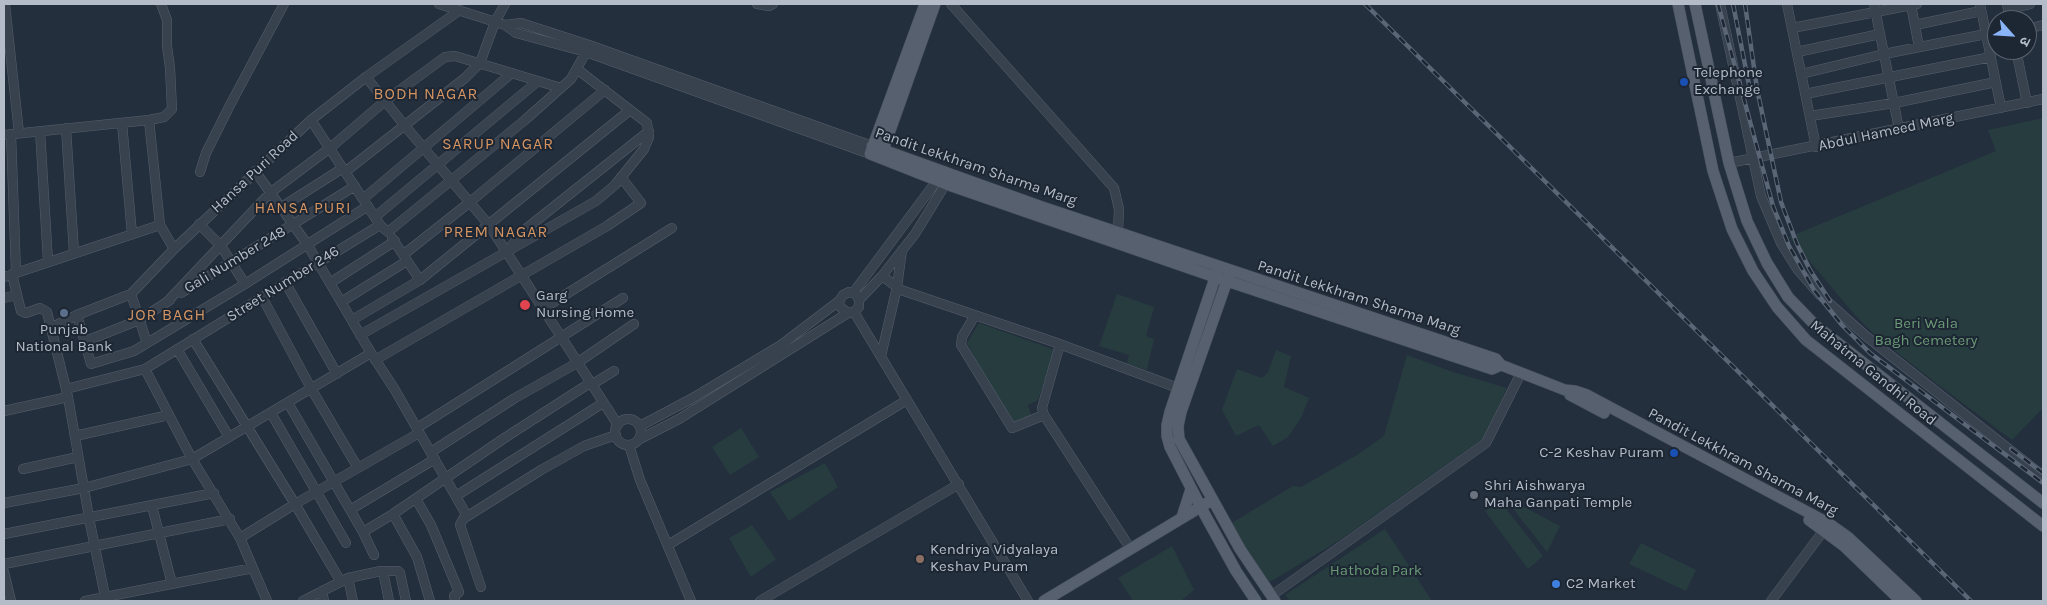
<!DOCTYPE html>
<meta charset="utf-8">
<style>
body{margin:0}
#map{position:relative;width:2047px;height:605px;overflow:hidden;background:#242f3e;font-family:Karla,"Noto Sans Devanagari",sans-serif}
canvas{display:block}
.frame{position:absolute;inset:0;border:5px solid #b4bcc9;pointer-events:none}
.north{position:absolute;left:1987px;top:10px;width:50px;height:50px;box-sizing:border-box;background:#1d2633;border:1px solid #59626f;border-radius:50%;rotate:116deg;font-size:14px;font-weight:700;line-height:20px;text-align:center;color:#b4bcc9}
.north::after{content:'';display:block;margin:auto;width:18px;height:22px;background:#8ab4f8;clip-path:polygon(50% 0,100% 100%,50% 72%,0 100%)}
</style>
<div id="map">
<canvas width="2047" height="605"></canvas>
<div class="frame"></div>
<div class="north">उ</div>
</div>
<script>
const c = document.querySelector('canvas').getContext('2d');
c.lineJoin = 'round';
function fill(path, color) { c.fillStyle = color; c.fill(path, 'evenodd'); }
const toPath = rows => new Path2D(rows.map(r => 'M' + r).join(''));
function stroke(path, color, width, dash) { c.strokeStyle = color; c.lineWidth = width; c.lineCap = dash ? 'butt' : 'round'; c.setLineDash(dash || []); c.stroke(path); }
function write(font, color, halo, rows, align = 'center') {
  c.font = font + ' Karla,sans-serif'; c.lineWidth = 4; c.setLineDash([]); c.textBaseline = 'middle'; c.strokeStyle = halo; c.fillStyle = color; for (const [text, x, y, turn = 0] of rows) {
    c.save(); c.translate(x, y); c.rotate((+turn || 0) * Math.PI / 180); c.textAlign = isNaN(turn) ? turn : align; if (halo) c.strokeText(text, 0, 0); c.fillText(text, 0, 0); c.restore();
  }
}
const green = toPath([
 [2043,118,2043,408,2012,440,1936,383,1875,335,1855,315,1789,237,1996,151,1988,130],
 [1117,294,1154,307,1146,336,1154,339,1147,370,1127,364,1129,355,1099,346],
 [979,323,1055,350,1038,400,1028,405,1031,415,1015,423,988,384,967,343],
 [1276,350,1291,356,1284,387,1309,398,1301,418,1288,437,1273,446,1259,425,1236,436,1222,410,1237,369,1262,378,1268,372],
 [1407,355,1453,372,1507,388,1484,438,1340,540,1268,583,1230,524,1293,486,1301,487,1357,455,1384,436],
 [741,428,759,457,730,475,712,447],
 [825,463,838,487,789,521,770,492],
 [1503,496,1560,526,1547,552],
 [1500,501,1543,556,1528,569,1485,511],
 [752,525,776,559,751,577,729,538],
 [1385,529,1432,601,1290,601,1285,595],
 [1641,543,1696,570,1686,591,1629,564],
 [1172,546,1194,590,1181,601,1130,601,1132,599,1118,578]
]);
const minor = toPath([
 [5,4,19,133],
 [439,4,505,25,521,23,589,45,872,146],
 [757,4,769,6,773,4],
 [951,4,1114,188,1119,209,1118,232],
 [1720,4,1761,196,1781,243,1798,270,1819,294,1867,337,2043,476],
 [1787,4,1816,147],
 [1874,4,1899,129],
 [1980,4,2001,108],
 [2007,4,2010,20],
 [1911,5,1919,47],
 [2008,9,2030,4],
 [505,25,516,33,586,52,870,154],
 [1915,25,1981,11],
 [1792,28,1917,4],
 [2027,29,2043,25],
 [2016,50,2027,103],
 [1797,52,1880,34],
 [1801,74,1884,54,1986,34],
 [366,77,405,126,489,225,618,425],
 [1805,94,1991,57],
 [1810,116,1894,103,1996,82],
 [149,120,164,117,172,109,170,68,167,46,167,20,161,4],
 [311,120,380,225,388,232,525,120,571,79,586,52],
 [122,123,132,234],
 [66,128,74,253],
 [40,131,48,261],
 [11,134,16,272],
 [4,135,149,120,160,225],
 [1729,163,2043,99],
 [255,171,307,244,371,353],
 [200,172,206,153,230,105,284,4],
 [345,172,465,78,480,63,495,22,505,4],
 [363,199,512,73],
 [280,208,343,168],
 [375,217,538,81],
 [199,224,221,246,245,284],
 [392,238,420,280],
 [512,245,527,228,649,131],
 [403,255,470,202,605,90],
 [12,274,21,311,26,313,40,308,47,312,68,397,90,523,106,601],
 [882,276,901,290,1054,342,1178,388],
 [4,277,160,225,174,249],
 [285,282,337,374],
 [330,283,395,241],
 [181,293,355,186],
 [853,293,941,175],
 [131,294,147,343],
 [262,297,312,390,358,468],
 [4,298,17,295],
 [859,300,882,276,915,234,948,180],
 [167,302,270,193,330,148,385,101,445,57,455,56,561,88],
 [341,302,407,261],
 [544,308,672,228],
 [854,312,1028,601],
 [77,315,91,364,134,351,245,284,368,206],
 [975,315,962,337,961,345,1012,428,1044,415],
 [352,320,420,280,630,110],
 [50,328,77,315,131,294,174,249,311,120,366,77,460,10],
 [360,335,596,201,615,185,644,149,649,137,647,123,577,69],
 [193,339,295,504,341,582],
 [86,341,139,320,170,300],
 [1060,344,1042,408,1044,415,1130,548],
 [177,349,229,437],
 [881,356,897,287,902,250],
 [375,360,607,226,641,203,621,177],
 [145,369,192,459,240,538,267,601],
 [591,385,614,371],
 [66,389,145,369,380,225],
 [288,403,363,532,374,555],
 [4,411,68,397],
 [271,413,346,543],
 '615 432a13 13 0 1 1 26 0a13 13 0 1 1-26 0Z',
 [640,426,691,399,781,345,839,301],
 [417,428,623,298],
 [75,436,169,415],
 [640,439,679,419,848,313,854,312,859,307,859,300,856,294,849,292,843,295,839,301,840,307,848,313],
 [629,445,640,480,691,601],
 [431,452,515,398,577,363,634,324],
 [23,469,78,457],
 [456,496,603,403],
 [416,499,431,525,459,592,454,596,455,601],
 [4,503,84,488,192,459,371,353,395,390,467,516],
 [152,506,172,584],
 [350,510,435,459],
 [393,514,506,437,590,383],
 [363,532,393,514,417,557,430,601],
 [4,534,214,493],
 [240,538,295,504,419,433],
 [668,545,907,400],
 [4,564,230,519],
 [383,571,389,601],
 [4,572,11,601],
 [348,578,381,571,398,571,400,573,406,601],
 [481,587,460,525,463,519,541,470,584,446,616,435],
 [322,591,324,601],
 [1271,596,1486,443,1521,373],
 [85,601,253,568],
 [303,601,348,578,353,601],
 [760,601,959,484],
 [1771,601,1824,530]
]);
const major = toPath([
 [925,4,870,154,946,184,1215,277,1492,369,1501,365],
 [1678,4,1713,171,1732,229,1753,271,1777,307,1806,340,2043,526],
 [1695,4,1729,163,1747,221,1767,263,1788,297,1815,325,2043,503],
 [872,146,1039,206,1496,359,1501,365,1565,390,1575,391,1587,395,1828,523,1849,538,1916,601],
 [881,156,935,4],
 [1217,272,1170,412,1167,425,1167,436,1170,447,1205,515,1236,571,1256,601],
 [1229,275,1181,412,1178,426,1179,439,1240,549,1275,601],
 [1570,395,1604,413],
 [1182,517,1191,489],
 [1809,520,1844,546,1901,601],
 [1044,601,1207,503]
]);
const rail = toPath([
 [1365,4,1971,601],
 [1718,4,1773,206,1789,246,1814,290,1842,325,1870,353,2043,483],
 [1733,4,1749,85],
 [1745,4,1757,89,1781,202,1797,244,1810,270,1830,301],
 [2011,449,2043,473]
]);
const markers = [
 [1684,82,5,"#1a4fb4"],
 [525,305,6,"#e0444e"],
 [64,313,5,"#5c6f8a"],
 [1674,453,5,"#1a4fb4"],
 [1474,495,5,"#6b7280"],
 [920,559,5,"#8d6e63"],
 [1556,584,5,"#3f7fe0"]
];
const poiNames = [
 ["Telephone",1694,73],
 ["Exchange",1694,90],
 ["Garg",536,296],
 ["Nursing Home",536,313],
 ["Punjab",64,330,"center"],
 ["National Bank",64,347,"center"],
 ["C-2 Keshav Puram",1664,453,"right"],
 ["Shri Aishwarya",1484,486],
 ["Maha Ganpati Temple",1484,503],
 ["Kendriya Vidyalaya",930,550],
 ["Keshav Puram",930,567],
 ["C2 Market",1566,584]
];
const streetNames = [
 ["Abdul Hameed Marg",1886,132,-12],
 ["Pandit Lekkhram Sharma Marg",976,167,19],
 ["Hansa Puri Road",255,172,-43],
 ["Gali Number 248",235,260,-31],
 ["Street Number 246",283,284,-32],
 ["Pandit Lekkhram Sharma Marg",1359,298,18],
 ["Mahatma Gandhi Road",1873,373,39],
 ["Pandit Lekkhram Sharma Marg",1743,462,28]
];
const parkNames = [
 ["Beri Wala",1926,324],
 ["Bagh Cemetery",1926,341],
 ["Hathoda Park",1376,571]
];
const neighbourhoodNames = [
 ["BODH NAGAR",426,94],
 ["SARUP NAGAR",498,144],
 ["HANSA PURI",303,208],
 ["PREM NAGAR",496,232],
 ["JOR BAGH",167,315]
];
fill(green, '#263c3f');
stroke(minor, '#565f6c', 10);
stroke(major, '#414a57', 12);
stroke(minor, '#38414e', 9);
stroke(major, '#56606e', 11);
stroke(rail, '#5a6575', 4.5);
stroke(rail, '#1d2633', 2.5, [8]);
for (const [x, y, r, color] of markers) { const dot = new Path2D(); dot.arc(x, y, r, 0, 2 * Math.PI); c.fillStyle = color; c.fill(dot); stroke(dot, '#1d2633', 2); }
write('15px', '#b4bcc9', '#1d2633', poiNames, 'left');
write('15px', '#b4bcc9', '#1d2633', streetNames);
write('15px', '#6b9a76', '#1d2633', parkNames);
c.letterSpacing = '1px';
write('16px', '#d59563', '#1d2633', neighbourhoodNames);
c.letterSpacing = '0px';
</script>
